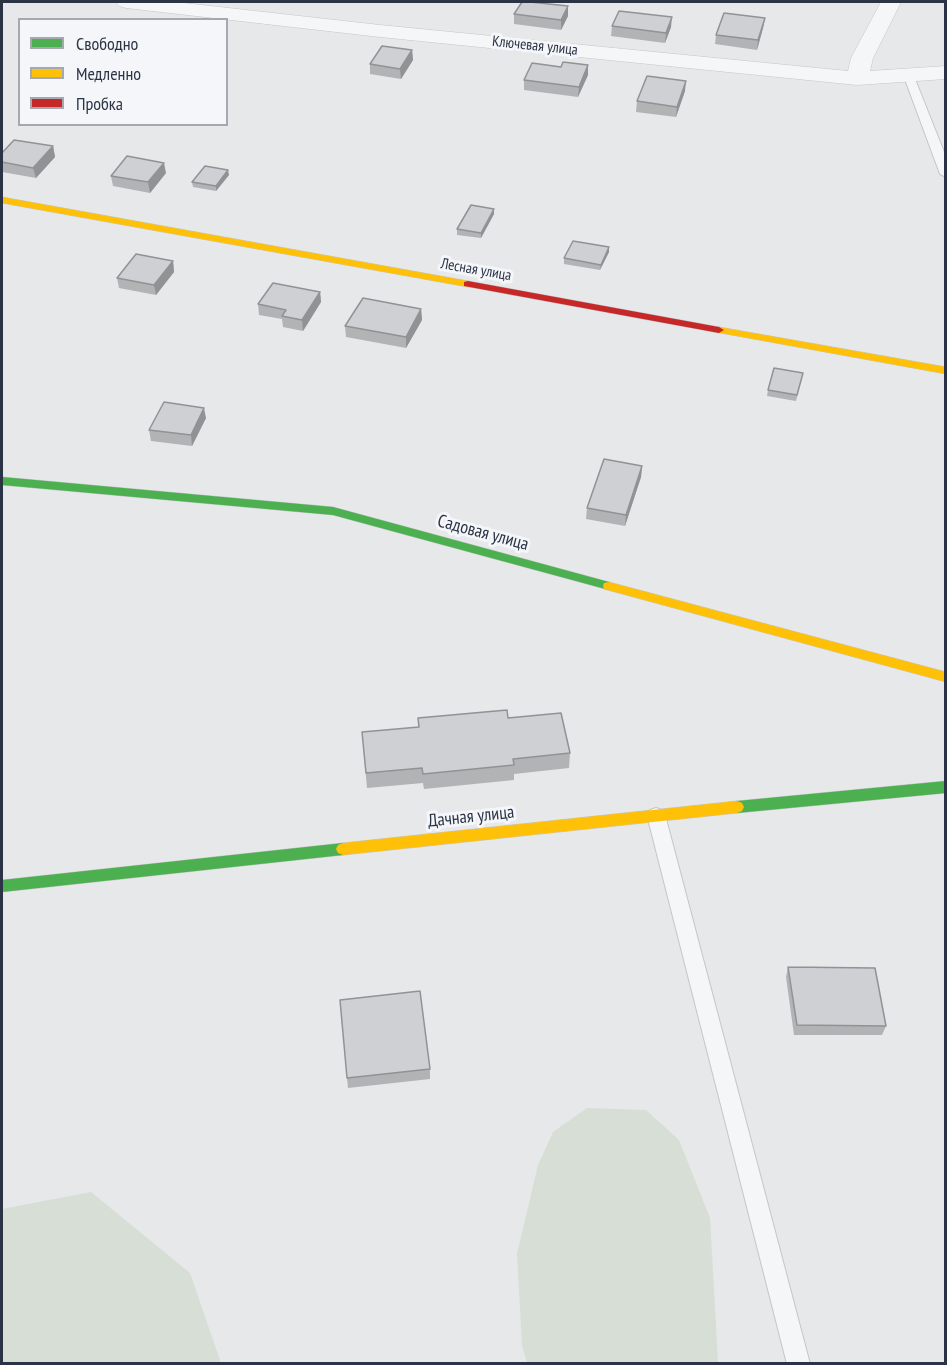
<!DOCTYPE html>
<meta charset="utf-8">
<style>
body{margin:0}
#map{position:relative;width:947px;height:1365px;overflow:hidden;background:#e6e8ea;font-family:"PT Sans Narrow",sans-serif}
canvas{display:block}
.frame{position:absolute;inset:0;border:3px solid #2b3445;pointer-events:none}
.legend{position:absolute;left:18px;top:18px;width:210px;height:108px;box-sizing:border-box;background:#f4f6f9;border:2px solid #a4a8b1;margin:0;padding:8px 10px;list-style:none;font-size:18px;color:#2b3445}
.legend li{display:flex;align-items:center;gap:12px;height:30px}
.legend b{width:30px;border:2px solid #a4a8b1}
</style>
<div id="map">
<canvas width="947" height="1365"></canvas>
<div class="frame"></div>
<ul class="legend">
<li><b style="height:8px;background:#4caf50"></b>Свободно</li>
<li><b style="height:8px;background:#ffc107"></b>Медленно</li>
<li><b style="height:8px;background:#c62828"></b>Пробка</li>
</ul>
</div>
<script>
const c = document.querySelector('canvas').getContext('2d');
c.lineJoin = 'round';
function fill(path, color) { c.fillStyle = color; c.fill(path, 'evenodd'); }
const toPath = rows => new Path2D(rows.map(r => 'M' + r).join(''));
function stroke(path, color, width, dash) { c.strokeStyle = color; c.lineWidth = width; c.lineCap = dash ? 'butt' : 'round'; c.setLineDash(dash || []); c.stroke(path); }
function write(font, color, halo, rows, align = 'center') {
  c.font = font + ' "PT Sans Narrow",sans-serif'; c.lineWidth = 6; c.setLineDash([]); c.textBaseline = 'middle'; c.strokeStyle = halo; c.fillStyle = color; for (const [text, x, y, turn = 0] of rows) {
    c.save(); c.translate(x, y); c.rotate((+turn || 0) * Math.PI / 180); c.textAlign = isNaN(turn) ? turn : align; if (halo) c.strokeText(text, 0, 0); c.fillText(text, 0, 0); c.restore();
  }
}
const green = toPath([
 [587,1108,646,1110,679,1140,710,1218,718,1363,527,1363,522,1345,517,1254,538,1165,553,1132],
 [91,1192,190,1273,221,1363,2,1363,2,1209]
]);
const lane = toPath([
 [908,71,913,74,946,157,946,177,940,174,903,74,908,71],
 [656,808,662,810,665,815,810,1364,787,1364,647,815,650,810,656,808]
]);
const street = toPath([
 [116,2,175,2,380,25,848,71,851,58,881,2,901,2,873,58,870,71,946,66,946,79,857,85,380,37,126,8,119,6,116,2]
]);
const fast = toPath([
 [2,477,333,507,609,582,615,586,609,590,333,515,2,485,2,477],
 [946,781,946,793,737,813,732,811,730,807,732,803,737,801,946,781],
 [343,843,348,845,350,849,348,853,343,855,2,892,2,880,343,843]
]);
const slow = toPath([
 [2,197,468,281,473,284,468,287,2,203,2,197],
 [719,327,946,367,946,374,715,332,715,328,719,327],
 [609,582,946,672,946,682,604,589,603,586,604,583,609,582],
 [737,801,742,803,744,807,742,811,737,813,343,855,338,853,336,849,338,845,343,843,737,801]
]);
const jam = toPath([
 [468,281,719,327,724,330,719,333,464,286,464,282,468,281]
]);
const wall = toPath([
 [514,14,568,16,561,30,514,24],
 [765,18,763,28,757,50,715,44,716,35],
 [612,26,671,27,665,43,611,36],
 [412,50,413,60,401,79,370,74,370,64],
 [588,65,588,75,578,97,524,90,524,80,561,67],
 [685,91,676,117,636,112,637,101],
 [53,146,55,157,36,178,2,172,2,153],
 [166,173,150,193,113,186,111,176],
 [229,175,216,191,193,187,192,182],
 [494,209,494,214,481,238,457,235,457,229],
 [609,252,600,270,564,264,564,258],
 [173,261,174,272,156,295,119,288,117,278],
 [320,292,321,302,303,331,283,327,282,319,259,315,258,304],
 [421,309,422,320,406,348,346,337,345,326],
 [803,373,796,401,767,396,768,390],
 [206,418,192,446,151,441,149,430],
 [642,466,641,477,625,526,586,519,587,508],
 [418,718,508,718,570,753,569,768,514,774,514,780,424,789,423,783,367,788,362,732,418,727],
 [788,967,886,1026,882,1035,794,1035,786,977],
 [430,1069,430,1079,348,1088,347,1078]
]);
const shadedWall = toPath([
 [568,6,568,16,561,30,561,20],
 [672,17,671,27,665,43,666,33],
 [765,18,763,28,757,50,758,40],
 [412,50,413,60,401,79,400,69],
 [588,65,588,75,578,97,579,87],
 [686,81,685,91,676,117,677,107],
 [53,146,55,157,36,178,33,168],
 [164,163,166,173,150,193,148,182],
 [228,170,229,175,216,191,216,186],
 [494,209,494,214,481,238,481,233],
 [609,247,609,252,600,270,601,265],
 [173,261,174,272,156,295,154,285],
 [320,292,321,302,303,331,302,320],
 [421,309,422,320,406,348,406,337],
 [204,408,206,418,192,446,191,435],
 [642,466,641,477,625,526,626,515]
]);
const building = toPath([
 [522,2,530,2,568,6,561,20,514,14,522,2],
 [619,11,672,17,666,33,612,26,619,11],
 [724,13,765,18,758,40,716,35,724,13],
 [382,46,412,50,400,69,370,64,382,46],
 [563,62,588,65,579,87,524,80,532,63,561,67,563,62],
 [647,76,686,81,677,107,637,101,647,76],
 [14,140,53,146,33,168,2,162,2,153,14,140],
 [127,156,164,163,148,182,111,176,127,156],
 [205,166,228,170,216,186,192,182,205,166],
 [471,205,494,209,481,233,457,229,471,205],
 [573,241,609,247,601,265,564,258,573,241],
 [136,254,173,261,154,285,117,278,136,254],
 [273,283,320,292,302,320,282,316,286,310,258,304,273,283],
 [363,298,421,309,406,337,345,326,363,298],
 [774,368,803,373,797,395,768,390,774,368],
 [164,402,204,408,191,435,149,430,164,402],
 [604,459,642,466,626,515,587,508,604,459],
 [507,710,508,718,561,713,570,753,513,759,514,765,423,774,422,768,366,773,362,732,419,727,418,718,507,710],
 [788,967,875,968,886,1026,797,1025,788,967],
 [420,991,430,1069,347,1078,340,1000,420,991]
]);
const farStreetnames = [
 ["Ключевая улица",535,46,6],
 ["Лесная улица",476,270,10]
];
const streetNames = [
 ["Садовая улица",483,533,15],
 ["Дачная улица",471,817,-6]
];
fill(green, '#d6ded6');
stroke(lane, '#c4c6c8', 2);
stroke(street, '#c4c6c8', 1);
stroke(fast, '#c4c6c8', 1);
stroke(slow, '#c4c6c8', 1);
stroke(jam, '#c4c6c8', 1);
fill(lane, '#f5f6f7');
fill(street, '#f5f6f7');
fill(fast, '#4caf50');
fill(slow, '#ffc107');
fill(jam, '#c62828');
fill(wall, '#b1b3b5');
fill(shadedWall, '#909294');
fill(building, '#ced0d3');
stroke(building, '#909294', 1.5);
write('15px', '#2b3445', '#f4f6f9', farStreetnames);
write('18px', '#2b3445', '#f4f6f9', streetNames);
</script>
